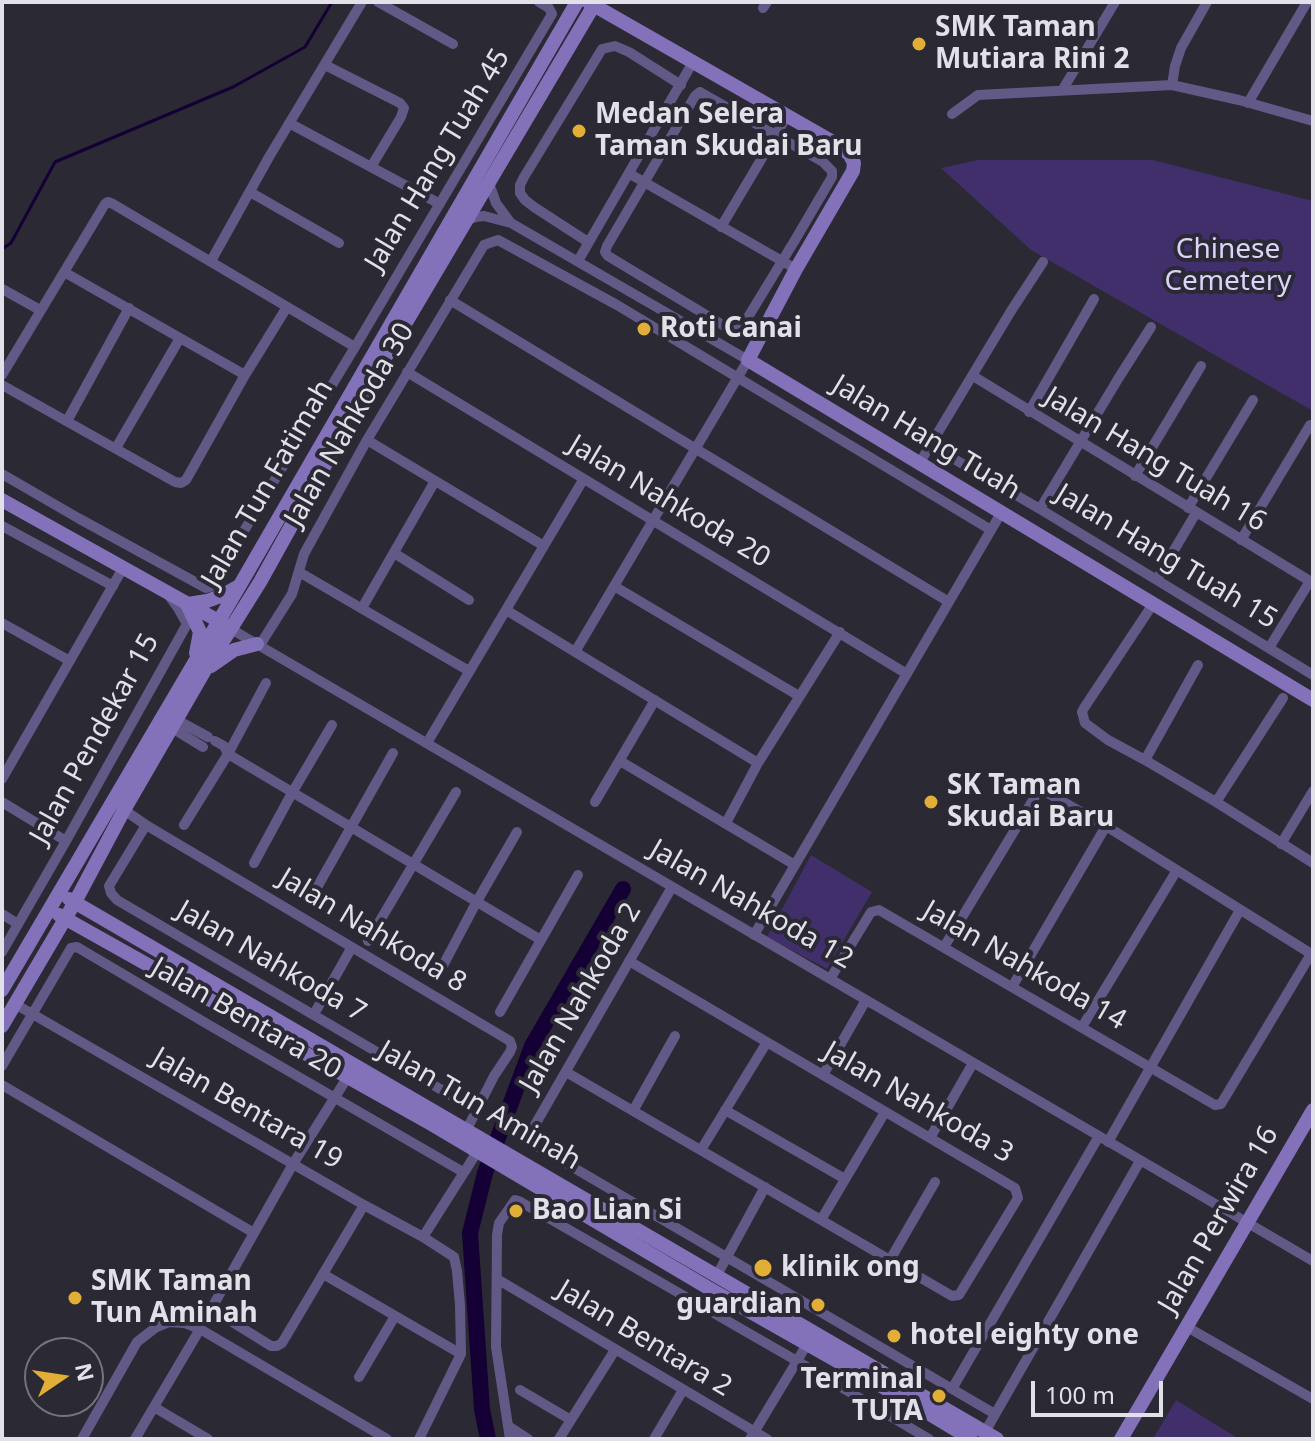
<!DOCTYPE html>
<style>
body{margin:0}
#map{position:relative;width:1315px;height:1441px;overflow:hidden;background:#2b2934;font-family:"Noto Sans",sans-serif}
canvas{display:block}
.frame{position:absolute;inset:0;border:4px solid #e2e1e9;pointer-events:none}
.north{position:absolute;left:24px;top:1337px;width:80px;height:80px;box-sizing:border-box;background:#2b2934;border:2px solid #74737c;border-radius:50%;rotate:77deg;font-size:22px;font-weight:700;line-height:32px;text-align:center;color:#e2e1e9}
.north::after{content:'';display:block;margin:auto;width:28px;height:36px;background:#e3ae35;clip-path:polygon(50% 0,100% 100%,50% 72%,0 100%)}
.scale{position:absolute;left:1031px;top:1381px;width:132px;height:36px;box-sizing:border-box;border:4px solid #e2e1e9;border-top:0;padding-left:10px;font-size:24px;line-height:28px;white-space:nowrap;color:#e2e1e9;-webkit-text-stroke:6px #2b2934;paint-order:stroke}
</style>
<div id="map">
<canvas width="1315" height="1441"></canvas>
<div class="frame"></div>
<div class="north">N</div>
<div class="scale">100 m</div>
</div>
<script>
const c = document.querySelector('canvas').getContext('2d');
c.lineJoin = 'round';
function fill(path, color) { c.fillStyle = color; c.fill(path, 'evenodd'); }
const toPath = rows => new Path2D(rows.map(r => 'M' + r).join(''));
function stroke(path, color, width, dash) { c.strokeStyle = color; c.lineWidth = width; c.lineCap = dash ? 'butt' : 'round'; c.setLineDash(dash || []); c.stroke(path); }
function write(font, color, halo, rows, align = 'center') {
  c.font = font + ' "Noto Sans",sans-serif'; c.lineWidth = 8; c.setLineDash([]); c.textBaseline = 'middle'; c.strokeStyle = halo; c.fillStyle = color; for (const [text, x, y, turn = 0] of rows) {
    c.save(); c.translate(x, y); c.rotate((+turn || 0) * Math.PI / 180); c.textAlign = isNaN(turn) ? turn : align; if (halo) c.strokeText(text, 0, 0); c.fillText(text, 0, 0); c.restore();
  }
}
const green = toPath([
 [978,160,1153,160,1313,201,1313,411,1031,250,941,168],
 [811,855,872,892,827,969,767,937],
 [1176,1400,1239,1439,1153,1439]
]);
const stream = toPath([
 [2,249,11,243,55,162,233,87,305,47,332,2]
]);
const river = toPath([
 [488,1439,482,1409,470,1233,485,1173,532,1046,623,889]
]);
const street = toPath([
 [378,2,453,44],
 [763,8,767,2],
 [325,65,400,103,404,108,401,117,371,167],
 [1172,85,1175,66,1181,48,1207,2],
 [1063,89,1115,2],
 [700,92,823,162,832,171,832,177,795,240,742,327,738,330,731,330,608,256,605,252,607,246,695,96,700,92],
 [1248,103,1307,2],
 [952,114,978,95,1172,85,1239,100,1313,121],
 [289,123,440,204],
 [630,174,796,269],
 [489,183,496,203,510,222],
 [250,192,339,243],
 [467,220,476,217,484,216,511,223,748,360,575,652],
 [721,227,787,116],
 [588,242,534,207,525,200,520,193,520,185,524,177,602,49,615,46,629,52,681,85],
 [211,261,269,157,362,2],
 [578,261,693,62],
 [64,272,245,375],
 [2,289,40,310],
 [450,300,949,602],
 [407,372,907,674],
 [2,375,105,204,108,202,113,204,355,347],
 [973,376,1313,583],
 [2,385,175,482,181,483,186,480,245,375,287,307],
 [1029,412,1094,299],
 [67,421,129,308],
 [367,440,544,546],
 [930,445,1040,509,1313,675],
 [116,448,180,338],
 [919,464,1011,311,1043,262],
 [2,474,78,518,206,588,210,587,355,347,552,14,549,8,539,2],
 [1135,476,1201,366],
 [1188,508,1253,400],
 [1040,509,1118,379,1151,327],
 [2,526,113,586],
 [1241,540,1310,425],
 [394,553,469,600],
 [299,572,469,671],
 [1157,579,1196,513],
 [614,586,799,696],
 [1153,604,1084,708,1082,712,1085,723,1108,740,1145,760,1216,802,1313,863],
 [362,608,435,481],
 [506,610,758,763],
 [2,623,70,661],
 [231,629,1313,1261],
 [260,645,292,594,304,554,367,440,484,245,498,240,617,305,991,530],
 [1269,648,1310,581],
 [177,720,208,737],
 [172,728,203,747],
 [215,741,224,746,228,754,541,940],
 [427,743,583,480],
 [1145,760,1198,665],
 [620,761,795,865],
 [2,779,123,568],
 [2,802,66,841],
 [595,802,655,700],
 [1216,802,1283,698],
 [124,810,146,825,510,1041,512,1047,510,1052,494,1076,467,1129],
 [726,823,758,763,840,632],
 [146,825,109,886,111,893,117,900,476,1110],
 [184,825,228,754,266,683],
 [1281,844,1313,791],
 [254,863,292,793,332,725],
 [672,887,528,1137,528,1141,995,1414],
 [311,898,393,753],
 [2,914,18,924],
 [754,935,1001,513],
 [368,941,456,792],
 [944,947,1036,795,1040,791,1044,791,1106,826,1313,955],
 [2,952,66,841,187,624,178,608,170,597],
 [438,975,476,903,517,832],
 [830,979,871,912,879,910,1215,1105,1221,1104,1311,954],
 [1012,987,1106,826],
 [15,1004,364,1205,423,1237,454,1257,457,1271,460,1305,461,1354,419,1439],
 [500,1012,578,875],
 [314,1014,352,947],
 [1082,1027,1177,870],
 [2,1066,71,948,77,947,209,1025,463,1172],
 [566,1072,952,1296,959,1295,1018,1198,1015,1188,629,961],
 [823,1075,866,1000],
 [347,1078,293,1164,214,1304,213,1310,271,1346,277,1346,282,1343,364,1205],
 [2,1085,254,1233],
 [725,1110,845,1179],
 [633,1111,675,1036],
 [930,1138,973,1063],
 [1108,1142,1240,910],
 [701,1150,767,1042],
 [821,1220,885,1112],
 [423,1237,477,1152],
 [890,1260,935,1182],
 [323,1274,461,1354],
 [717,1275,765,1187],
 [497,1279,767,1439],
 [1187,1327,1313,1399],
 [359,1377,395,1316],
 [952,1389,1099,1136],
 [520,1390,571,1420],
 [154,1407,208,1439],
 [508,1426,528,1439],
 [985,1432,1140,1161],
 [82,1439,137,1342,155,1328,169,1322,185,1323,200,1329,387,1439],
 [135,1439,200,1329],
 [510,1439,496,1347,497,1235,499,1223,515,1200,519,1201,797,1361,807,1344],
 [559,1439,615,1350],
 [654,1439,683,1390],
 [750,1439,797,1361,929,1439]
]);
const secondary = toPath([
 [588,2,840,146,850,155,854,163,853,171,796,269,748,360,1313,700],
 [2,500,224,624],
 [187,604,200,632,196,653],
 [188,604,207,601,221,596,239,586],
 [211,666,234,650,257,644],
 [69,899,997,1439],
 [59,915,433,1125,710,1289,918,1407,971,1439],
 [2,990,240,585,577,2],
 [2,1026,75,902,124,810,205,670,260,582,379,368,594,5],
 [1121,1439,1313,1110]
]);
const markers = [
 [919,44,8,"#e3ae35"],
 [579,131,8,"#e3ae35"],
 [644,329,8,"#e3ae35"],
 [931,802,8,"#e3ae35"],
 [516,1211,8,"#e3ae35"],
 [763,1268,10,"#e3ae35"],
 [75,1298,8,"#e3ae35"],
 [818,1305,8,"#e3ae35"],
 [894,1336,8,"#e3ae35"],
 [939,1396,8,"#e3ae35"]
];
const poiNames = [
 ["SMK Taman",935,28],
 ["Mutiara Rini 2",935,60],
 ["Medan Selera",595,115],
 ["Taman Skudai Baru",595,147],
 ["Roti Canai",660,329],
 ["SK Taman",947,786],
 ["Skudai Baru",947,818],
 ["Bao Lian Si",532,1211],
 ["klinik ong",781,1268],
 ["SMK Taman",91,1282],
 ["Tun Aminah",91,1314],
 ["guardian",802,1305,"right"],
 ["hotel eighty one",910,1336],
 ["Terminal",923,1380,"right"],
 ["TUTA",923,1412,"right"]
];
const streetNames = [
 ["Jalan Hang Tuah 45",438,160,-59],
 ["Jalan Nahkoda 30",350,425,-60],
 ["Jalan Hang Tuah",926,438,31],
 ["Jalan Hang Tuah 16",1155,460,31],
 ["Jalan Tun Fatimah",268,484,-60],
 ["Jalan Nahkoda 20",669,502,31],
 ["Jalan Hang Tuah 15",1166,557,31],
 ["Jalan Pendekar 15",95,739,-61],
 ["Jalan Nahkoda 12",751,905,30],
 ["Jalan Nahkoda 8",372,931,31],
 ["Jalan Nahkoda 7",271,962,30],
 ["Jalan Nahkoda 14",1024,966,30],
 ["Jalan Nahkoda 2",581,998,-60],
 ["Jalan Bentara 20",246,1019,30],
 ["Jalan Nahkoda 3",918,1103,30],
 ["Jalan Tun Aminah",479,1106,30],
 ["Jalan Bentara 19",247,1109,30],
 ["Jalan Perwira 16",1219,1220,-60],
 ["Jalan Bentara 2",644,1339,31]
];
const parkNames = [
 ["Chinese",1228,250],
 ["Cemetery",1228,282]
];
fill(green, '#402f6a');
stroke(stream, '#140035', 3);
stroke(river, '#140035', 16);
stroke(street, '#635987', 10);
stroke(secondary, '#8372ba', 14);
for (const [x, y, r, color] of markers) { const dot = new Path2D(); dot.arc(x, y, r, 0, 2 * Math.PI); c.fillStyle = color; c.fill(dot); stroke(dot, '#2b2934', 3); }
write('bold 28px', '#e2e1e9', '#2b2934', poiNames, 'left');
write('28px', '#e2e1e9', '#2b2934', streetNames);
write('28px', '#dbd4fa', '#2b2934', parkNames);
</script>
